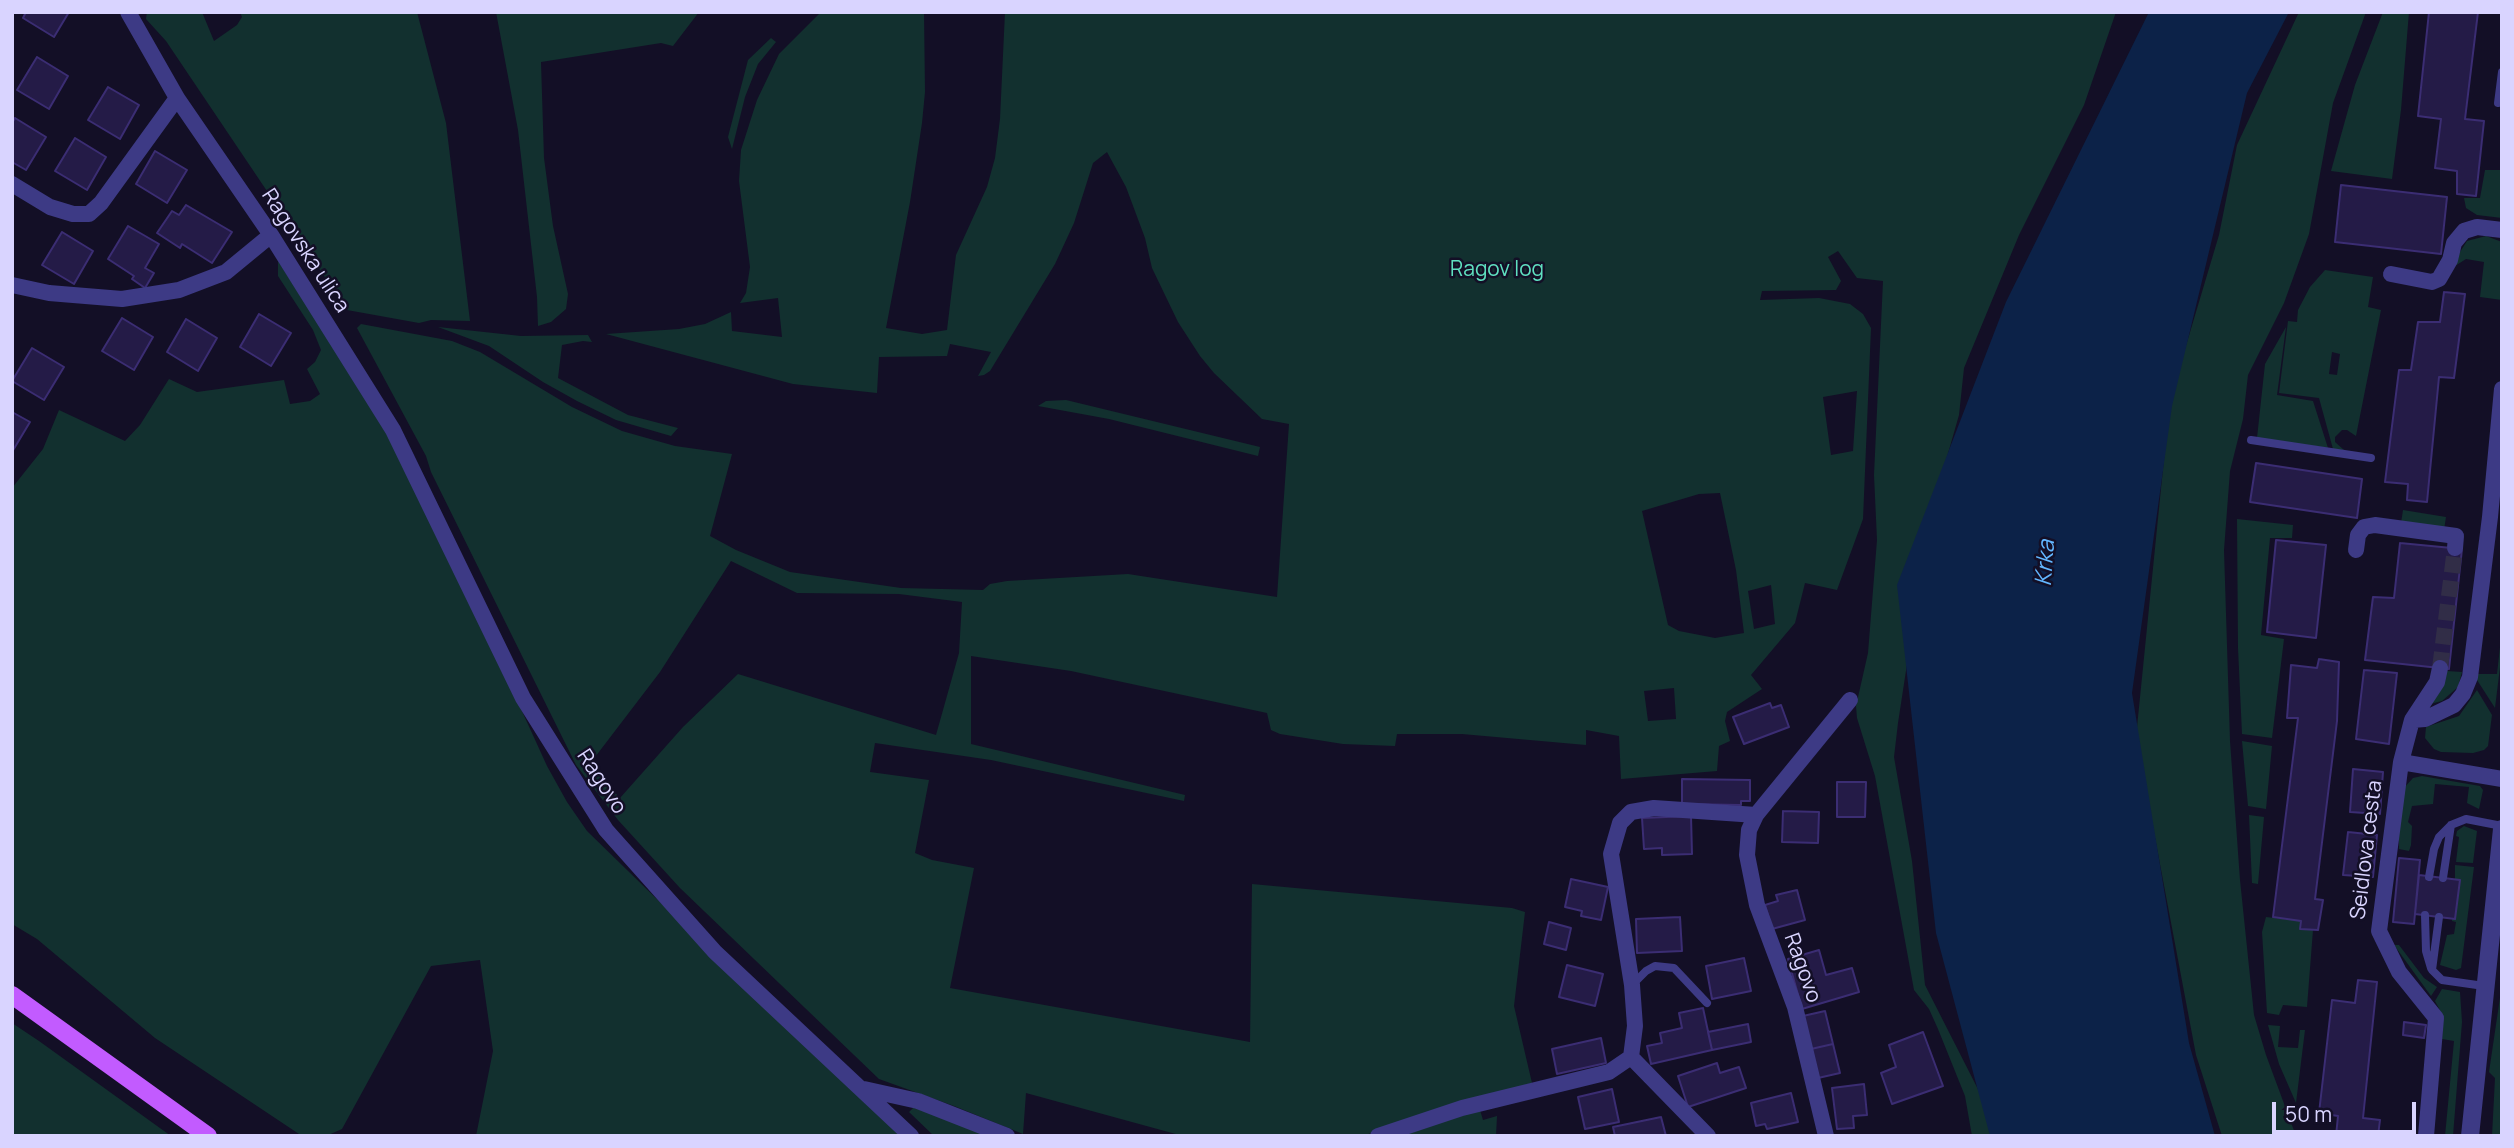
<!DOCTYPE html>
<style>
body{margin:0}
#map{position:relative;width:2514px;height:1148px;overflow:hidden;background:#130f26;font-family:Manrope,sans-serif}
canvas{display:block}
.frame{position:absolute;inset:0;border:14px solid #d9d4ff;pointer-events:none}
.scale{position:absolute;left:2272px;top:1102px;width:144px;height:32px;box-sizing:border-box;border:4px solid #d9d4ff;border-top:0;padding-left:9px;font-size:21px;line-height:24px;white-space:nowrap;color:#d9d4ff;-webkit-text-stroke:5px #130f26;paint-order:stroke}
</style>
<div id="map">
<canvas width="2514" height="1148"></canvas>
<div class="frame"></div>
<div class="scale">50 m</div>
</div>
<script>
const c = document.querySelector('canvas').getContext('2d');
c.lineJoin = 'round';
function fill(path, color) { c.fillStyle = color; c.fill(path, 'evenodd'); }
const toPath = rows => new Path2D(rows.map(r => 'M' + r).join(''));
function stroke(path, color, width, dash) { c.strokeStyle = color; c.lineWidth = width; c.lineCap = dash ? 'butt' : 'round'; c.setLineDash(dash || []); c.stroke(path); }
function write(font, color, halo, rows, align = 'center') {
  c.font = font + ' Manrope,sans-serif'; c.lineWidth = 5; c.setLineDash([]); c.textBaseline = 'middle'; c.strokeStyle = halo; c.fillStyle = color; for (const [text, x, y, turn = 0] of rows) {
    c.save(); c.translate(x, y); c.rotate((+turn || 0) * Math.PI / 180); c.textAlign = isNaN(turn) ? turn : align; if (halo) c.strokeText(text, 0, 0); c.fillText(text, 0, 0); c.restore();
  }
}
const green = toPath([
 [147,12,202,12,214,41,237,25,242,17,240,12,417,12,446,123,470,321,431,320,419,323,347,310,166,41,146,19],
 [496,12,699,12,673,46,661,43,541,62,544,158,553,226,568,294,566,309,551,322,538,326,537,297,518,130],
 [821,12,924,12,925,92,922,123,910,202,886,328,922,334,947,330,956,255,987,187,995,158,1000,119,1005,12,2116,12,2084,105,2019,235,1964,368,1959,415,1929,520,1898,723,1894,757,1912,861,1925,985,1985,1103,1995,1136,1972,1136,1965,1096,1938,1029,1929,1009,1914,990,1875,776,1857,718,1856,706,1868,653,1877,540,1874,475,1883,281,1857,278,1838,251,1828,257,1841,281,1836,290,1762,291,1760,300,1819,298,1850,304,1863,314,1871,328,1863,519,1837,590,1805,583,1795,623,1751,675,1762,689,1727,712,1725,721,1730,741,1719,746,1717,771,1621,779,1619,736,1586,730,1586,745,1462,734,1397,734,1395,746,1343,744,1280,734,1271,730,1267,713,1071,671,971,656,971,744,1185,795,1184,801,991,760,875,743,870,772,929,780,915,853,932,860,974,868,950,988,1250,1042,1252,884,1512,908,1525,912,1514,1006,1532,1083,1362,1136,1183,1136,1026,1093,1023,1134,954,1106,879,1079,680,888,618,820,576,765,431,472,426,456,357,328,361,324,452,341,480,352,572,407,622,431,675,446,732,454,710,536,736,550,790,572,901,588,983,590,990,584,1007,581,1128,574,1277,597,1289,424,1262,419,1214,373,1200,356,1178,322,1152,268,1145,238,1126,187,1107,152,1093,163,1074,223,1055,264,990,371,984,375,978,376,991,352,950,344,947,356,879,357,877,393,793,384,606,334,679,329,705,324,731,312,732,331,782,337,778,298,740,303,746,293,750,267,739,181,741,150,757,100,779,54],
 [1857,391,1853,451,1831,455,1823,397],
 [1720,493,1736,570,1744,633,1715,638,1679,631,1668,625,1642,511,1699,494],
 [731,561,797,593,899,594,962,602,959,653,936,735,738,674,683,727,620,798,589,765,660,672],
 [1771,585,1775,624,1754,629,1748,591],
 [1674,688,1676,719,1648,721,1644,691],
 [2299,12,2366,12,2333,103,2309,234,2284,303,2248,375,2243,419,2230,471,2224,550,2230,741,2240,880,2254,1015,2266,1055,2296,1136,2222,1136,2196,1055,2136,737,2168,419,2179,369,2219,235,2237,145],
 [2383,12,2409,12,2401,110,2392,179,2331,171,2355,85],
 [771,38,776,42,758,64,745,97,732,149,728,137,748,60],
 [2485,170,2502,170,2502,218,2477,215,2466,208,2464,198,2480,198],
 [2486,236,2502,242,2502,300,2480,297,2484,262,2466,259,2455,266,2458,255,2467,241],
 [278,261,408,461,547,766,567,802,587,831,900,1136,476,1136,493,1051,480,960,431,966,342,1129,326,1136,302,1136,155,1038,37,939,12,924,12,488,43,449,59,410,125,441,140,425,169,379,197,392,284,380,290,404,310,401,320,394,307,369,315,362,321,350,313,330,278,276],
 [2325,270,2373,277,2368,307,2381,310,2356,436,2347,430,2342,430,2335,437,2335,442,2344,450,2333,449,2319,398,2279,393,2288,321,2297,322,2298,310,2310,287],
 [2332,352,2340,354,2337,375,2329,374],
 [438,327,521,336,588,335,592,342,583,341,562,345,558,378,628,415,678,428,671,436,616,420,577,401,543,382,489,346],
 [2286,327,2277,395,2313,401,2328,448,2257,438,2265,364],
 [1066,400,1260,447,1258,456,1109,419,1038,406,1046,401],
 [2403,510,2446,517,2444,530,2401,523],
 [2237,519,2293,525,2292,538,2270,538,2261,635,2284,639,2272,738,2242,734,2238,648],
 [2502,629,2502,651,2495,708,2477,680,2478,674,2497,674],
 [2447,671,2462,672,2458,687,2442,701,2430,704],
 [2477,690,2492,715,2488,746,2484,750,2473,753,2441,752,2434,749,2425,738,2426,727,2459,716],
 [2242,741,2272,746,2266,809,2248,806],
 [2422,776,2480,786,2483,790,2479,809,2467,803,2469,787,2435,784,2433,804,2412,806,2408,822,2412,826,2411,845,2409,851,2399,849,2399,841,2395,839,2402,790,2413,778],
 [2249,815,2264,817,2258,884,2252,883],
 [2464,826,2477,831,2473,863,2456,862,2459,837,2456,836,2457,831],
 [2455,865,2474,867,2461,968,2456,970,2440,965,2447,935,2454,934,2456,922,2452,921,2452,918,2455,918,2460,881,2455,880],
 [2266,917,2301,921,2300,929,2313,930,2307,1007,2283,1005,2279,1015,2267,1013,2262,932],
 [2394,945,2399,945,2424,978,2437,987,2431,996],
 [2502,984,2502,1136,2492,1136,2495,1078,2489,1072],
 [2442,989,2460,992,2462,1022,2453,1136,2445,1136,2454,1041,2442,1039,2443,1016,2435,1001],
 [12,1023,39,1041,171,1136,12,1136],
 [2268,1025,2280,1026,2278,1047,2298,1048,2300,1030,2305,1030,2296,1103,2279,1064],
 [914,1107,991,1136,934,1136,909,1112],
 [1480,1110,1483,1120,1497,1116,1496,1136,1396,1136]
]);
const water = toPath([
 [2149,12,2289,12,2247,93,2172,406,2132,693,2189,1043,2215,1136,1990,1136,1936,933,1897,585,2006,302]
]);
const building = toPath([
 [26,12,69,12,54,37,23,18,26,12],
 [2429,12,2478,12,2465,119,2484,121,2476,196,2457,194,2457,171,2435,168,2441,119,2418,116,2429,12],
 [37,57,68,76,49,109,17,90,37,57],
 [108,87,139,105,120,139,88,120,108,87],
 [15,118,46,137,26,170,12,162,12,123,15,118],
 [75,138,106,157,87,190,55,171,75,138],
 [155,151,187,170,167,203,136,184,155,151],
 [2341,185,2447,197,2441,254,2335,242,2341,185],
 [186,205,232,232,212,263,182,244,180,248,157,233,172,211,179,215,186,205],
 [128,226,159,244,145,268,154,273,145,288,132,279,134,276,108,259,128,226],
 [62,232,93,251,74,284,42,265,62,232],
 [2444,292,2465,294,2454,378,2439,377,2427,502,2407,500,2408,484,2385,482,2399,370,2411,370,2418,322,2440,322,2444,292],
 [259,314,291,333,271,366,240,347,259,314],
 [122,318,153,337,134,370,102,351,122,318],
 [186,319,217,338,198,371,167,352,186,319],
 [32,348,64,367,44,400,12,381,32,348],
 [12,412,30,422,12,452,12,412],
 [2256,463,2362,479,2357,518,2250,502,2256,463],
 [2276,540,2326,545,2316,638,2267,632,2276,540],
 [2400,543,2462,549,2449,669,2365,660,2373,597,2394,598,2400,543],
 [2319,659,2339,662,2337,721,2315,899,2323,900,2318,930,2300,929,2301,921,2273,917,2298,718,2287,718,2291,665,2317,668,2319,659],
 [2364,670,2397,673,2389,744,2356,739,2364,670],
 [1770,703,1772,708,1781,705,1789,727,1744,744,1733,717,1770,703],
 [2353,769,2383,772,2380,814,2350,812,2353,769],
 [1682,779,1750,780,1750,801,1741,801,1741,805,1682,804,1682,779],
 [1837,782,1866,782,1865,817,1837,817,1837,782],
 [1783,811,1819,812,1818,843,1782,842,1783,811],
 [1691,816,1692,854,1662,855,1662,848,1644,849,1642,818,1691,816],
 [2348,832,2377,835,2373,877,2343,875,2348,832],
 [2399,858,2420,860,2414,924,2393,922,2399,858],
 [2419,875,2460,880,2455,919,2415,914,2419,875],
 [1571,879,1608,887,1601,920,1581,916,1582,911,1565,907,1571,879],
 [1797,890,1805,920,1772,929,1765,905,1778,901,1776,895,1797,890],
 [1680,917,1682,951,1637,953,1636,919,1680,917],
 [1549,922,1571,928,1566,950,1544,944,1549,922],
 [1819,950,1826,975,1852,968,1859,992,1802,1009,1788,959,1819,950],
 [1744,958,1751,991,1712,999,1706,966,1744,958],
 [1567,965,1603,974,1595,1006,1559,997,1567,965],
 [2358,980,2377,982,2363,1118,2380,1120,2378,1136,2336,1136,2338,1116,2319,1113,2332,1000,2355,1003,2358,980],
 [1703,1008,1712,1050,1651,1064,1647,1046,1662,1043,1660,1033,1682,1028,1679,1013,1703,1008],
 [1825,1011,1833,1044,1811,1049,1803,1016,1825,1011],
 [2404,1022,2426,1025,2424,1038,2403,1035,2404,1022],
 [1748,1024,1751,1042,1712,1050,1708,1032,1748,1024],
 [1923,1032,1943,1086,1892,1104,1881,1073,1896,1067,1889,1045,1923,1032],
 [1601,1038,1606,1063,1557,1074,1552,1049,1601,1038],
 [1833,1044,1840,1073,1818,1078,1811,1049,1833,1044],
 [1717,1063,1720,1073,1739,1067,1746,1088,1688,1107,1678,1076,1717,1063],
 [1864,1084,1867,1115,1853,1116,1854,1128,1837,1129,1832,1088,1864,1084],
 [1612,1089,1619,1122,1585,1129,1578,1097,1612,1089],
 [1791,1093,1798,1122,1767,1129,1765,1124,1756,1126,1751,1103,1791,1093],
 [1661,1117,1666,1136,1615,1136,1613,1127,1661,1117]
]);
const minorTunnel = toPath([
 [2440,668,2455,548]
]);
const service = toPath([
 [2498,103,2502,72],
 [2251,440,2371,458],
 [2429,877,2434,849,2439,837,2451,825,2466,819,2502,826],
 [2443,878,2451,825],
 [2425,915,2426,951,2431,968],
 [2439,917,2432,970,2442,980,2484,986],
 [1633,984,1646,971,1655,966,1674,968,1707,1003]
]);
const minor = toPath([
 [128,12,177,98,271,235,393,430,523,698,606,830,715,952,911,1136],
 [12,184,50,207,73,214,89,214,101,203,177,98],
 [2391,274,2432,282,2439,279,2450,260,2454,243,2464,231,2477,227,2502,230],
 [12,285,49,293,122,299,179,290,226,272,271,235],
 [2502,389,2490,517,2470,677,2463,694,2454,705,2425,719,2412,720,2401,762,2502,779],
 [2356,550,2358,535,2364,527,2375,525,2456,536,2455,548],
 [2412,720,2437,682,2440,668],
 [2401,762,2379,931,2399,972,2436,1018,2426,1136],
 [1631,1057,1708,1136],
 [864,1089,918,1101,1007,1136],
 [1378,1136,1462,1108,1609,1072,1631,1057,1635,1026,1632,985,1611,854,1620,823,1631,812,1654,808,1756,815],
 [1826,1136,1795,1007,1757,905,1747,855,1749,830,1756,815,1850,700]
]);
const tertiary = toPath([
 [2470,1136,2502,829]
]);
const primary = toPath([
 [12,995,208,1136]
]);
const streetNames = [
 ["Ragovska ulica",305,251,57],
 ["Ragovo",601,782,57],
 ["Seidlova cesta",2367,850,-83],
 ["Ragovo",1802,968,70]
];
const parkNames = [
 ["Ragov log",1497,270]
];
const waterNames = [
 ["Krka",2046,563,-86]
];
fill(green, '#12302f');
fill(water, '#0c2248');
fill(building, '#241b47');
stroke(building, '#3b2d73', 2);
stroke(minorTunnel, '#312d47', 16, [16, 8]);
stroke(service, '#3d3a85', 8);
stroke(minor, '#3d3a85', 16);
stroke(tertiary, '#3d3a85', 18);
stroke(primary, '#c25bff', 18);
write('21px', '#d9d4ff', '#130f26', streetNames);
write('21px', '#5fe0c0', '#130f26', parkNames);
write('italic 23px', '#62b6ff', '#130f26', waterNames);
</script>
